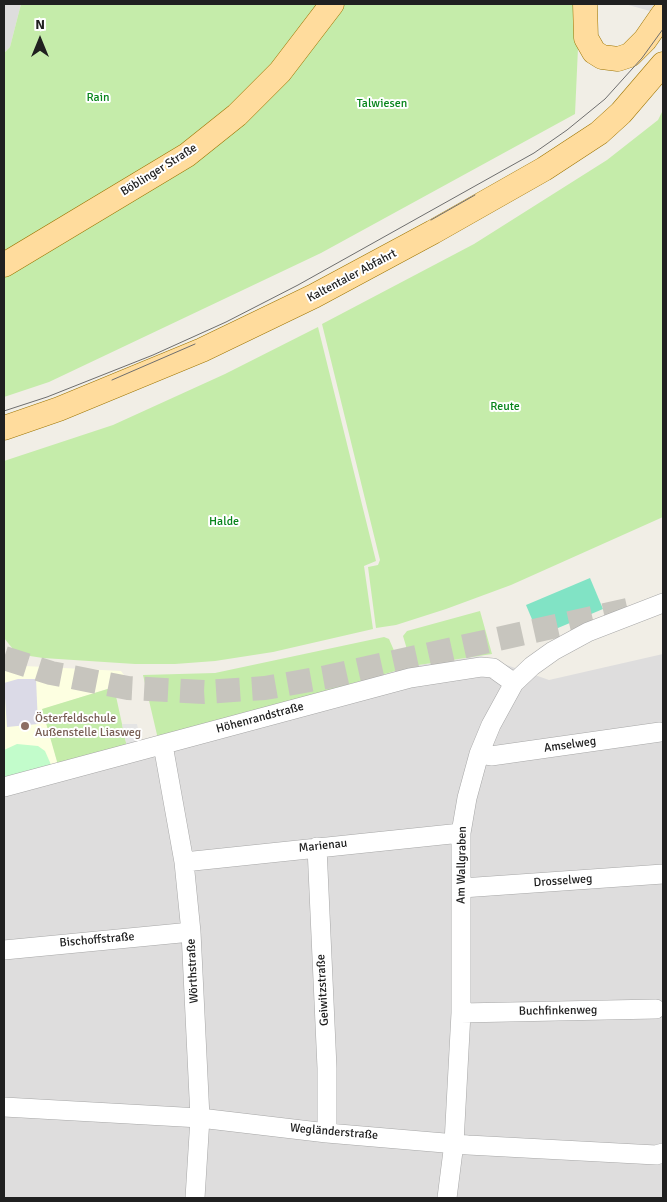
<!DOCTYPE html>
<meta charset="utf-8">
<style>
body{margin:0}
#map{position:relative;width:667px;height:1202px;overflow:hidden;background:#f1eee6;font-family:Signika,sans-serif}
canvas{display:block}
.frame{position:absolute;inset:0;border:5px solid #202020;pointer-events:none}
.north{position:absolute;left:15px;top:15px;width:50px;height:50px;-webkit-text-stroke:4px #fff;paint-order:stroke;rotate:0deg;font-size:14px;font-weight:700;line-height:20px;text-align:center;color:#202020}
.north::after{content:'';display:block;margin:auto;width:18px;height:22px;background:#202020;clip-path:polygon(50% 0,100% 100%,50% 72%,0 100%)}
</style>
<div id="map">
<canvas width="667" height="1202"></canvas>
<div class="frame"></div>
<div class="north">N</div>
</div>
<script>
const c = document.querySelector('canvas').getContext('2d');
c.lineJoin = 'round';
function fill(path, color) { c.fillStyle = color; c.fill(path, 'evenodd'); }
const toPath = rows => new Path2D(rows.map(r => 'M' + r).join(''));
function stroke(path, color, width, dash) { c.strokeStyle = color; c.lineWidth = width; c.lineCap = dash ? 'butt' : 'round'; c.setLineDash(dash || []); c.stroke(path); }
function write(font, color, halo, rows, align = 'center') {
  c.font = font + ' Signika,sans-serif'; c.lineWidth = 4; c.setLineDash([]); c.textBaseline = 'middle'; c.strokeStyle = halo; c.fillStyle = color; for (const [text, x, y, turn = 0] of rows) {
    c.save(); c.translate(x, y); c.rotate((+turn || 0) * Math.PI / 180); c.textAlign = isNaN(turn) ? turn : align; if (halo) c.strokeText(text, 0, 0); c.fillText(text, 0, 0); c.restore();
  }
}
const residential = toPath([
 [4,4,21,4,10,47,4,53],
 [625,4,654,4,650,11],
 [663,654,663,1198,4,1198,4,780,412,666,481,656,549,680]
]);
const education = toPath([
 [25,666,121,671,124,675,121,681,114,687,43,709,58,765,4,780,4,668]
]);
const grass = toPath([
 [21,4,580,4,575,114,321,253,49,382,4,397,4,53,10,47],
 [663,110,663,517,511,585,446,609,396,625,376,628,368,567,378,565,380,560,322,324,474,244,607,160,658,120],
 [318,327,376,561,364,566,373,629,273,652,215,661,175,664,135,664,43,658,17,654,4,638,4,461,113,425,225,374],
 [480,611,492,654,412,666,403,636,407,631],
 [384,637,389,639,402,669,158,739,143,675,215,673],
 [114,687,127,747,58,765,42,709]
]);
const park = toPath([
 [17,744,38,746,45,751,52,767,4,780,4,750]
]);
const pitch = toPath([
 [590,578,603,609,539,636,526,605]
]);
const parking = toPath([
 [122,724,137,724,141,743,127,747]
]);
const plaza = toPath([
 [18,679,36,679,38,724,7,727,4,683]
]);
const majorTunnel = toPath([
 [4,658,51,673,128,688,204,692,265,688,327,677,637,608]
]);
const minor = toPath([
 [163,745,184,862,191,932,200,1118,195,1198],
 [479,754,491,756,660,732],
 [4,787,410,678,481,667,493,668,514,683],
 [317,847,327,1068,327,1133],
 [184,862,461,833],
 [462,888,663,874],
 [4,950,191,932],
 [461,1013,656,1009],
 [4,1107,200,1118,327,1133,468,1145,656,1155,663,1153],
 [447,1198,454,1143,461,1013,461,833,467,798,479,754,491,725,514,683,532,666,553,651,588,632,663,603]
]);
const major = toPath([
 [585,4,586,38,594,52,602,57,618,59,630,55,645,40,663,14],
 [4,265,187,155,237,115,280,72,332,4],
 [4,428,59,409,202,350,314,296,433,232,544,169,599,133,621,113,663,64]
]);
const tram = toPath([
 [431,220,475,195],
 [112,380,195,344],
 [4,411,47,397,153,355,226,322,298,285,534,153,567,130,605,99,642,58,663,29]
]);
const markers = [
 [25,726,5,"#8d6e63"]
];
const parkNames = [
 ["Rain",98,98],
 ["Talwiesen",382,104],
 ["Reute",505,407],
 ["Halde",224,522]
];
const streetNames = [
 ["Böblinger Straße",159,170,-32],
 ["Kaltentaler Abfahrt",352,276,-28],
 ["Höhenrandstraße",260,718,-15],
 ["Amselweg",570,745,-8],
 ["Marienau",323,846,-6],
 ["Am Wallgraben",462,865,-89],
 ["Drosselweg",563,881,-4],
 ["Bischoffstraße",97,940,-5],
 ["Wörthstraße",193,971,-93],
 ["Geiwitzstraße",323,990,-93],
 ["Buchfinkenweg",558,1011,-1],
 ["Wegländerstraße",334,1132,5]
];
const educationNames = [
 ["Österfeldschule",35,719],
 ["Außenstelle Liasweg",35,733]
];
fill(residential, '#dedddd');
fill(education, '#fdffe1');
fill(grass, '#c5ecaa');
fill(park, '#c2fccb');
fill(pitch, '#81e3c5');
fill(parking, '#e4e4e4');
fill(plaza, '#dbdae7');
stroke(majorTunnel, '#c7c5be', 24, [24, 12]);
stroke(minor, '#a7a7a7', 20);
stroke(major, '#9c7400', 25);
stroke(minor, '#fff', 19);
stroke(major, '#ffdc9d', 24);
stroke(tram, '#6e6e6e', 1);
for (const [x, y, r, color] of markers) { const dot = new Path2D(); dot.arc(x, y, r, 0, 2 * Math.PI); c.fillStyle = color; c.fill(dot); stroke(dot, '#fff', 2); }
write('12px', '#07841b', '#fff', parkNames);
write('12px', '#202020', '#fff', streetNames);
write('12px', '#785e54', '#fff', educationNames, 'left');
</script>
